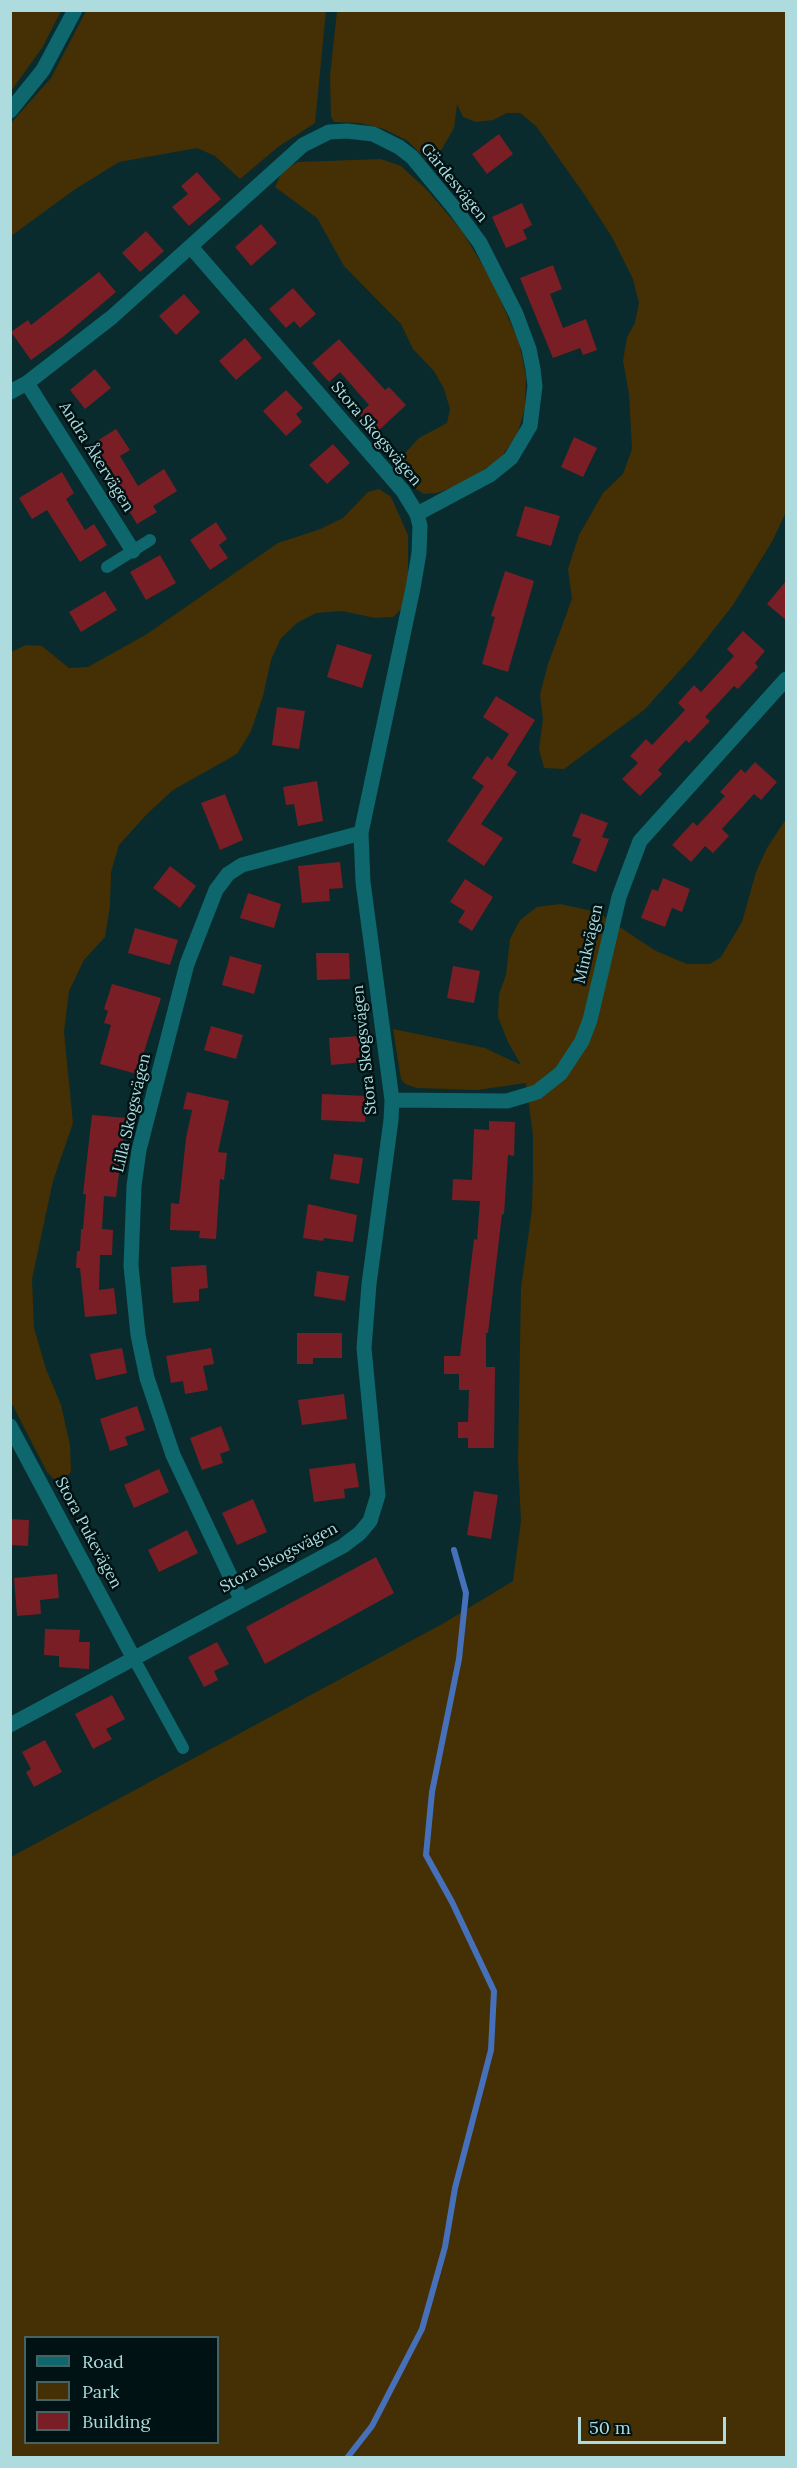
<!DOCTYPE html>
<meta charset="utf-8">
<style>
body{margin:0}
#map{position:relative;width:797px;height:2468px;overflow:hidden;background:#092b2d;font-family:Lora,serif}
canvas{display:block}
.frame{position:absolute;inset:0;border:12px solid #addbde;pointer-events:none}
.legend{position:absolute;left:24px;top:2336px;width:195px;height:108px;box-sizing:border-box;background:#001213;border:2px solid #456264;margin:0;padding:8px 10px;list-style:none;font-size:18px;color:#addbde}
.legend li{display:flex;align-items:center;gap:12px;height:30px}
.legend b{width:30px;border:2px solid #456264}
.scale{position:absolute;left:578px;top:2417px;width:148px;height:27px;box-sizing:border-box;border:3px solid #addbde;border-top:0;padding-left:8px;font-size:18px;line-height:21px;white-space:nowrap;color:#addbde;-webkit-text-stroke:4px #001213;paint-order:stroke}
</style>
<div id="map">
<canvas width="797" height="2468"></canvas>
<div class="frame"></div>
<ul class="legend">
<li><b style="height:8px;background:#0d676c"></b>Road</li>
<li><b style="height:16px;background:#443004"></b>Park</li>
<li><b style="height:16px;background:#791e25"></b>Building</li>
</ul>
<div class="scale">50 m</div>
</div>
<script>
const c = document.querySelector('canvas').getContext('2d');
c.lineJoin = 'round';
function fill(path, color) { c.fillStyle = color; c.fill(path, 'evenodd'); }
const toPath = rows => new Path2D(rows.map(r => 'M' + r).join(''));
function stroke(path, color, width, dash) { c.strokeStyle = color; c.lineWidth = width; c.lineCap = dash ? 'butt' : 'round'; c.setLineDash(dash || []); c.stroke(path); }
function write(font, color, halo, rows, align = 'center') {
  c.font = font + ' Lora,serif'; c.lineWidth = 5; c.setLineDash([]); c.textBaseline = 'middle'; c.strokeStyle = halo; c.fillStyle = color; for (const [text, x, y, turn = 0] of rows) {
    c.save(); c.translate(x, y); c.rotate((+turn || 0) * Math.PI / 180); c.textAlign = isNaN(turn) ? turn : align; if (halo) c.strokeText(text, 0, 0); c.fillText(text, 0, 0); c.restore();
  }
}
const green = toPath([
 [11,10,61,11,42,48,11,91],
 [86,11,326,11,315,123,278,147,240,179,215,156,197,148,119,162,74,190,11,236,11,123,51,78],
 [337,11,786,11,786,512,773,540,733,605,693,656,644,710,564,769,544,768,539,749,543,719,540,695,548,664,572,599,568,569,579,535,603,493,623,474,632,449,629,394,623,361,627,337,635,323,639,303,633,279,612,237,584,194,536,126,520,113,507,113,493,120,476,122,463,117,457,104,454,128,432,166,408,141,384,129,360,123,334,122,331,116,330,76],
 [381,159,401,166,428,191,462,231,491,279,519,342,526,376,525,408,517,435,500,459,464,483,437,493,424,494,416,489,402,466,406,452,419,438,447,423,450,409,444,389,434,371,413,349,401,324,344,266,317,218,275,187,283,170,298,162],
 [379,489,391,497,408,535,408,577,403,607,393,617,375,618,342,611,316,613,297,623,281,638,271,660,263,696,251,731,237,754,173,790,147,814,119,845,111,872,110,906,105,937,84,960,69,991,64,1032,73,1123,53,1181,32,1279,34,1328,46,1369,61,1405,70,1445,71,1471,61,1486,47,1472,11,1402,11,652,26,645,42,646,69,668,88,667,147,634,278,543,318,530,343,518,368,492],
 [786,819,786,2457,11,2458,11,1857,444,1623,513,1581,521,1521,518,1461,521,1288,532,1209,533,1173,533,1135,526,1083,477,1090,417,1088,405,1084,401,1079,393,1029,485,1048,521,1065,508,1042,498,1017,499,994,506,975,510,939,520,920,537,907,560,904,597,912,656,951,687,964,710,964,721,957,742,922,756,872,767,848],
 [26,2338,218,2338,218,2442,26,2442]
]);
const stream = toPath([
 [347,2458,372,2426,422,2329,445,2247,455,2188,491,2050,494,1991,452,1902,426,1855,432,1792,459,1659,466,1593,454,1550]
]);
const building = toPath([
 [499,134,513,154,487,174,472,154],
 [197,172,221,199,189,226,172,207,188,194,181,186],
 [522,203,532,225,523,230,527,239,506,248,492,217],
 [261,224,277,243,251,266,235,247],
 [146,231,164,251,140,272,122,253],
 [553,265,562,289,550,294,563,328,586,319,597,350,583,355,580,348,553,358,520,278],
 [99,272,116,292,64,336,31,360,11,332,28,320,31,325],
 [293,288,316,314,300,328,294,321,286,328,269,309],
 [184,294,200,312,176,335,159,316],
 [245,338,262,358,236,380,219,361],
 [339,339,385,390,389,387,406,405,376,433,359,414,369,405,340,372,329,382,312,363],
 [95,369,111,388,85,409,70,390],
 [286,390,303,408,296,414,302,422,286,436,263,411],
 [116,429,130,450,120,456,138,486,164,469,177,491,153,506,157,512,137,524,89,446],
 [574,437,597,448,583,477,561,467],
 [333,444,350,463,327,484,309,465],
 [62,472,74,493,66,499,85,530,94,524,107,545,80,562,47,510,32,519,19,498],
 [525,506,560,516,551,546,516,536],
 [216,522,227,539,219,545,228,558,210,570,190,540],
 [160,555,176,583,146,600,130,572],
 [505,571,534,581,508,672,482,664,495,617,491,616],
 [786,581,786,620,767,604],
 [105,591,117,610,81,632,69,612],
 [743,631,765,651,755,663,758,667,738,689,734,686,705,717,710,721,689,743,686,740,658,770,662,774,640,796,622,779,638,763,630,756,646,739,652,745,685,710,678,703,694,685,701,692,734,656,727,649],
 [337,644,372,655,362,688,327,677],
 [496,696,535,720,507,765,517,772,481,824,503,838,484,866,447,841,484,786,472,778,487,756,492,760,509,734,483,717],
 [277,707,305,711,299,749,272,745],
 [755,762,777,782,761,800,754,794,722,829,729,836,713,853,705,846,691,862,672,845,693,822,697,826,725,796,720,792,741,769,745,773],
 [317,781,323,821,298,826,294,804,286,805,283,787],
 [225,794,243,840,220,850,201,803],
 [581,813,608,823,602,837,609,839,596,872,572,863,581,839,572,836],
 [340,862,343,888,329,889,330,901,302,903,298,866],
 [170,866,196,886,180,908,153,888],
 [663,878,690,889,682,912,672,908,665,927,641,918,652,889,658,891],
 [465,879,493,897,472,931,458,922,465,911,450,902],
 [248,893,281,904,274,928,240,918],
 [135,928,178,940,170,965,128,953],
 [316,953,349,953,350,979,317,980],
 [230,956,262,965,254,994,222,985],
 [453,966,480,971,474,1003,447,998],
 [112,984,161,998,137,1074,100,1064,111,1025,104,1023,108,1011,104,1009],
 [211,1026,243,1035,236,1059,204,1050],
 [360,1036,363,1062,331,1065,329,1038],
 [187,1092,229,1101,218,1152,227,1153,224,1180,220,1179,216,1239,199,1238,200,1231,170,1230,171,1203,179,1204,186,1138,192,1110,183,1109],
 [322,1094,367,1096,365,1122,321,1120],
 [92,1115,126,1118,116,1197,104,1196,102,1229,113,1230,112,1255,100,1255,99,1290,114,1288,117,1314,85,1317,80,1268,76,1268,77,1251,80,1251,81,1229,83,1229,86,1194,83,1194],
 [489,1121,515,1122,514,1156,508,1155,504,1214,502,1214,488,1333,486,1333,486,1367,495,1367,494,1448,468,1448,468,1438,458,1438,458,1422,468,1422,469,1390,459,1390,459,1374,444,1374,444,1356,460,1356,474,1239,477,1240,480,1201,452,1200,453,1179,472,1180,474,1129,489,1130],
 [334,1154,363,1158,359,1184,330,1179],
 [308,1204,357,1215,353,1242,324,1238,323,1241,303,1238],
 [206,1265,208,1288,199,1289,199,1301,173,1303,171,1267],
 [317,1271,349,1276,345,1301,314,1296],
 [297,1333,342,1333,342,1358,313,1358,313,1364,297,1364],
 [122,1348,127,1373,96,1380,90,1354],
 [211,1348,214,1364,203,1366,208,1390,185,1394,183,1381,171,1383,166,1356],
 [344,1394,347,1419,302,1425,298,1400],
 [137,1406,145,1430,125,1437,128,1445,110,1451,100,1419],
 [221,1426,230,1450,220,1454,223,1463,202,1470,190,1438],
 [355,1463,359,1487,344,1489,345,1498,314,1502,309,1469],
 [159,1469,169,1492,134,1508,124,1485],
 [474,1491,498,1495,491,1539,467,1535],
 [253,1499,267,1532,237,1545,222,1513],
 [10,1519,29,1520,28,1546,10,1545],
 [187,1530,198,1553,159,1572,148,1550],
 [376,1557,394,1593,265,1664,246,1627],
 [57,1574,59,1598,40,1600,41,1614,17,1616,14,1578],
 [45,1629,80,1630,79,1642,90,1642,89,1669,59,1667,59,1656,44,1655],
 [217,1642,229,1664,214,1671,218,1680,204,1687,188,1657],
 [112,1695,125,1719,106,1729,112,1739,93,1749,75,1714],
 [45,1740,62,1772,34,1787,26,1772,31,1769,22,1752]
]);
const service = toPath([
 [107,567,150,540],
 [133,1657,183,1748]
]);
const minor = toPath([
 [27,383,133,551],
 [10,392,27,383,112,317,303,145,329,132,347,131,373,134,399,147,412,157,455,209,480,243,516,314,529,349,533,369,535,386,530,426,511,458,490,475,417,514],
 [392,1100,507,1101,537,1092,561,1073,582,1041,590,1020,619,897,640,841,786,679],
 [10,1426,133,1657],
 [241,1599,173,1455,147,1378,138,1335,131,1266,134,1186,139,1150,187,964,216,890,228,874,242,865,361,833],
 [10,1725,343,1546,360,1533,370,1521,378,1495,364,1348,369,1284,391,1120,392,1100,363,882,361,833,413,588,419,553,420,526,417,514,403,491,191,247]
]);
const tertiary = toPath([
 [10,111,43,70,75,10]
]);
const streetNames = [
 ["Gärdesvägen",454,183,51],
 ["Stora Skogsvägen",376,434,50],
 ["Andra Åkervägen",96,457,58],
 ["Minkvägen",589,944,-77],
 ["Stora Skogsvägen",365,1050,-96],
 ["Lilla Skogsvägen",132,1113,-77],
 ["Stora Pukevägen",88,1533,62],
 ["Stora Skogsvägen",279,1558,-28]
];
fill(green, '#443004');
stroke(stream, '#4671ba', 6);
fill(building, '#791e25');
stroke(service, '#0d676c', 12);
stroke(minor, '#0d676c', 15);
stroke(tertiary, '#0d676c', 15);
write('16px', '#addbde', '#001213', streetNames);
</script>
